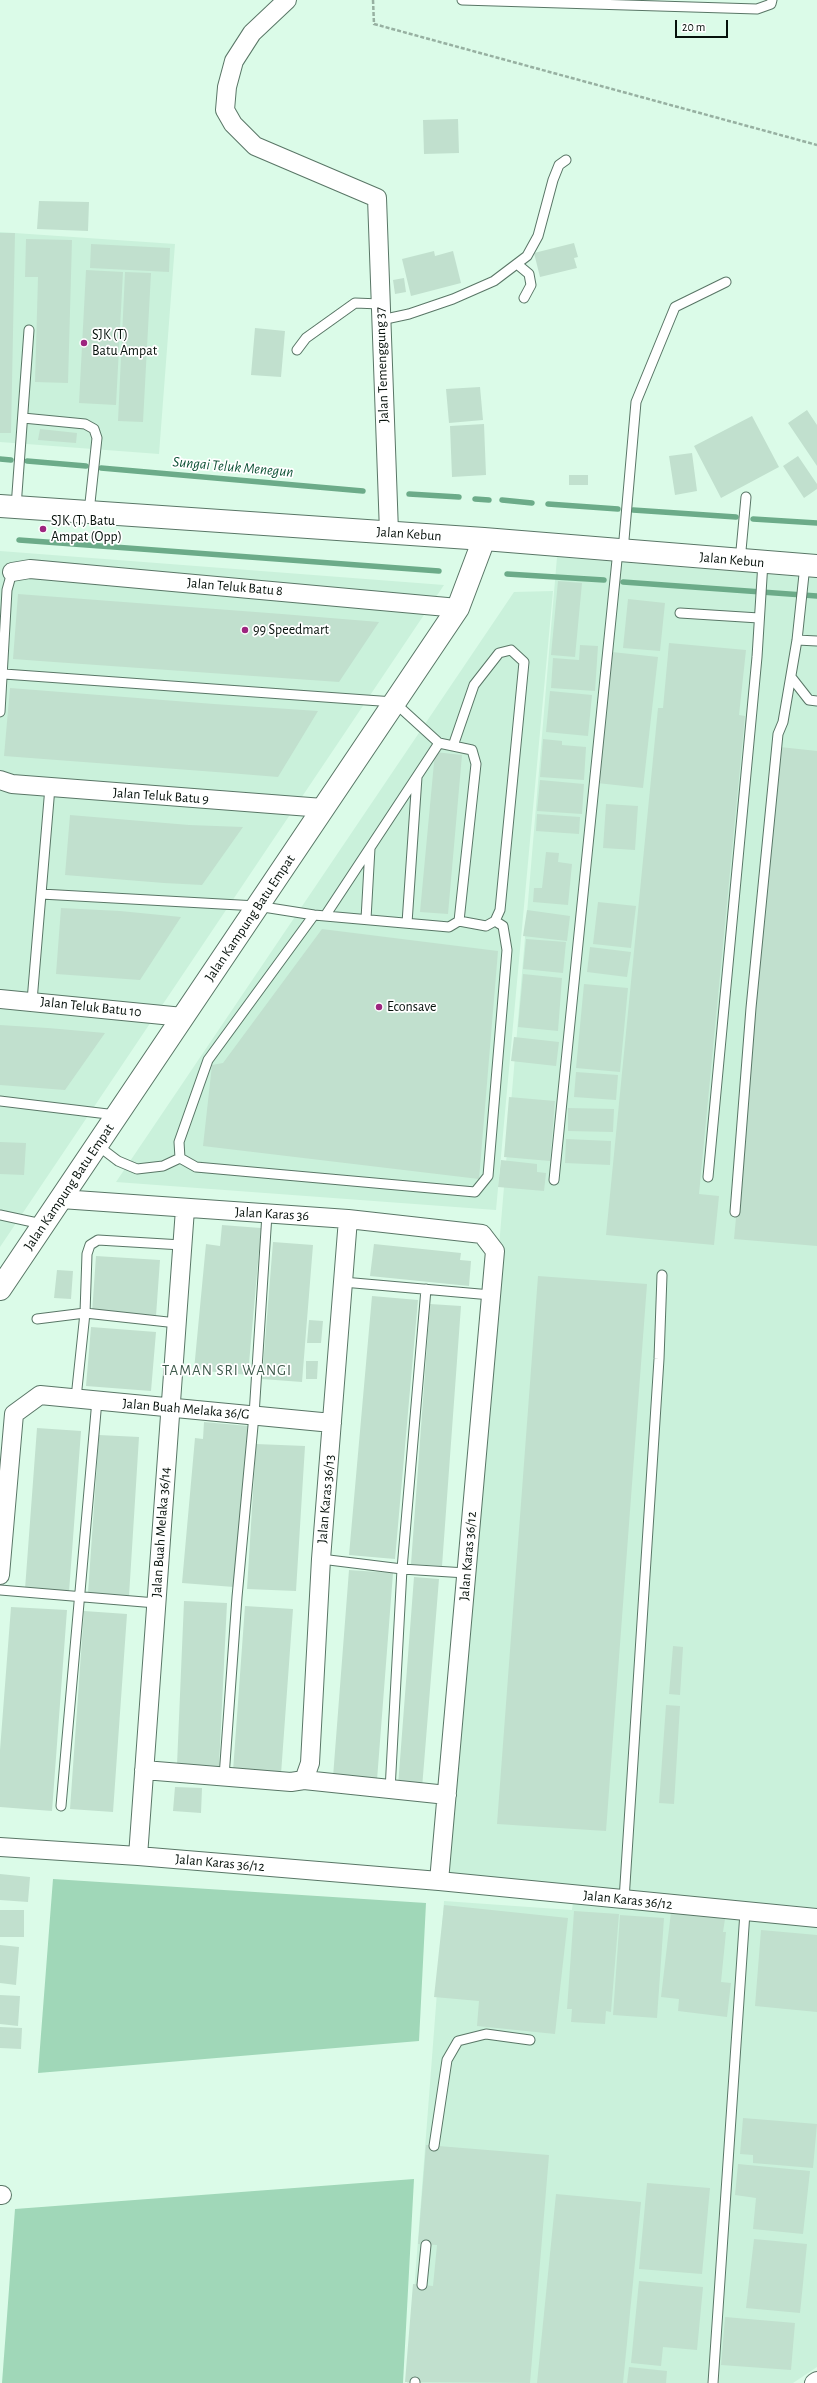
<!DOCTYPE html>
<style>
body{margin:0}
#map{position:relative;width:817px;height:2383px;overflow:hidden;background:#dbfbe8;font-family:"Alegreya Sans",sans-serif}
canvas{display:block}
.scale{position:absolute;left:675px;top:20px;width:53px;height:18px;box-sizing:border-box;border:2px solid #06110b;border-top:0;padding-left:5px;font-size:12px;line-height:14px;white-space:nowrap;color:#06110b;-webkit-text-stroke:3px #fff;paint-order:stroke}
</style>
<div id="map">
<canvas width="817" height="2383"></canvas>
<div class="scale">20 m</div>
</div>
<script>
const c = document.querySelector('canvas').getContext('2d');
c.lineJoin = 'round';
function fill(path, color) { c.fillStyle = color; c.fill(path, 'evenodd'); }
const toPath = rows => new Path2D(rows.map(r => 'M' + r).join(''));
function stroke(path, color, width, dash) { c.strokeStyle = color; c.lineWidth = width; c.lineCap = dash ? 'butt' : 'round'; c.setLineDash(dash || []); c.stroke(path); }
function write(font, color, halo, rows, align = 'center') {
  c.font = font + ' "Alegreya Sans",sans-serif'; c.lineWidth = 3.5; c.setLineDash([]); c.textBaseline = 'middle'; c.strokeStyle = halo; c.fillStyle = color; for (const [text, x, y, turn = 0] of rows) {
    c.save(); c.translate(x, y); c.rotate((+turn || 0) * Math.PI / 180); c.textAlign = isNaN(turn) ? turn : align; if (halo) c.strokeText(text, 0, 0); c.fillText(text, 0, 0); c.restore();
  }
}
const built = toPath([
 [0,232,175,244,159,454,0,442],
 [0,551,444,585,0,1247],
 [557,557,817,578,817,1908,446,1876],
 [553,591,496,1210,116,1182,514,592],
 [444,1901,572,1910,573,1902,817,1924,817,2367,793,2383,407,2383]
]);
const green = toPath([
 [53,1879,426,1903,419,2041,38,2073],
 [414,2179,403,2383,2,2383,15,2209]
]);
const stream = toPath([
 [0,459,11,460],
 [27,461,86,466],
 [101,468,363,491],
 [409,494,459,497],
 [475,499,489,500],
 [502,500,532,503],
 [548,504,618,509],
 [633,510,736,517],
 [753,519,817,523],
 [19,540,439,571],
 [507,574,604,580],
 [623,582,817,596]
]);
const building = toPath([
 [458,119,459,153,424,154,423,120],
 [39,201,89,202,88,231,37,229],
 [0,233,15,233,11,433,0,433],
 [26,239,72,240,68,383,35,382,38,277,25,277],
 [574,243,578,257,574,258,577,268,540,277,534,253],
 [91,244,170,248,169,272,90,268],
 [434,251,435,256,453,251,461,283,411,296,402,259],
 [86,270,123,272,116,405,79,403],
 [125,272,151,273,143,422,118,421],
 [404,278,406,292,395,294,393,280],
 [255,328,285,331,281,377,251,375],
 [480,387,483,420,449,423,446,389],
 [807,410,817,425,817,466,788,423],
 [752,416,779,467,721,498,694,446],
 [484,424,486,475,452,477,450,426],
 [40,429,77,433,76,443,38,440],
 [692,453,697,491,675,495,669,456],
 [798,456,817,484,817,489,804,498,783,466],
 [569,475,588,475,588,485,569,485],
 [558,581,582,583,575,657,551,655],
 [18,594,282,614,379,622,339,682,54,662,13,659],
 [628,599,665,603,660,651,623,648],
 [669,643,746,650,739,715,745,716,699,1194,719,1196,714,1245,606,1235,658,708,663,708],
 [580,645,598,646,595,691,551,688,553,658,579,660],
 [612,652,658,657,643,788,597,783],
 [10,688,214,704,318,711,278,777,229,773,4,756],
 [550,691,592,695,588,736,546,732],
 [543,739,562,741,562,745,586,747,584,780,540,777],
 [780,747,817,751,817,1246,734,1239],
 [435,752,462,755,448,914,420,912],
 [540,780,584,784,582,814,537,811],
 [606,804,638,806,635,850,603,848],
 [537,814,580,817,579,834,536,831],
 [70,815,189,825,243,827,202,885,164,883,65,875],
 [546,852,559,853,558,862,572,864,568,905,533,902,534,888,542,888],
 [598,902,636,906,631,948,593,944],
 [61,908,120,911,181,917,140,980,56,974],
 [527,910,570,916,567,941,523,936],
 [322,929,498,951,479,1179,203,1146,212,1065,223,1063],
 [526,939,566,942,563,973,523,969],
 [590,947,631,952,627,977,587,972],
 [523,974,562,978,558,1031,518,1027],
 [584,984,628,988,620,1072,576,1068],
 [0,1025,48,1028,105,1033,65,1090,0,1085],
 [514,1037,559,1042,556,1066,511,1061],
 [576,1072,618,1075,616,1100,574,1097],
 [509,1097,555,1101,550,1161,504,1157],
 [568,1108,614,1109,613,1132,568,1131],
 [566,1139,611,1141,610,1165,565,1163],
 [0,1142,26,1143,24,1175,0,1174],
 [501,1160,537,1164,537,1172,546,1173,544,1191,498,1187],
 [222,1225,261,1228,248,1375,194,1370,206,1244,220,1246],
 [273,1242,313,1245,302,1382,262,1379],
 [374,1244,461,1253,460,1260,471,1261,469,1286,370,1276],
 [96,1256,160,1260,156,1316,92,1313],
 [57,1270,73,1271,71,1299,54,1298],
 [538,1276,647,1284,606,1831,497,1824],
 [372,1296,418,1300,395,1559,349,1555],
 [430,1304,461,1306,442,1566,411,1564],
 [309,1320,323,1321,321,1343,307,1343],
 [91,1327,156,1332,151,1391,86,1386],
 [306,1361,318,1361,317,1379,306,1379],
 [204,1422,248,1426,234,1587,182,1583,195,1438,203,1439],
 [37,1428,81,1431,69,1592,25,1589],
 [99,1435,139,1437,129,1596,88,1593],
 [256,1444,305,1446,296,1591,247,1589],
 [349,1570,393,1573,377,1780,333,1777],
 [414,1577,439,1579,422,1788,398,1786],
 [184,1601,227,1603,219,1766,177,1765],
 [245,1606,293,1609,281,1774,233,1771],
 [11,1607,67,1610,52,1811,0,1807,0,1750],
 [84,1611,127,1614,113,1812,70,1809],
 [673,1646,683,1647,680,1695,669,1694],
 [666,1705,680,1706,674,1804,659,1803],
 [175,1787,202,1788,201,1813,173,1811],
 [0,1874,30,1877,28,1902,0,1900],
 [444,1905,568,1918,555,2034,477,2026,479,2001,434,1997],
 [0,1910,24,1910,24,1937,0,1937],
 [574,1911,619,1914,611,2012,606,2011,605,2024,571,2022,572,2009,567,2009],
 [671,1912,725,1919,723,1932,726,1932,721,1982,731,1983,727,2017,678,2011,679,1999,661,1997],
 [620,1915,664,1918,657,2018,613,2015],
 [761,1930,817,1935,817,2012,755,2006],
 [0,1945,19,1947,16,1985,0,1983],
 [0,1995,20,1996,18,2026,0,2024],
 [0,2027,22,2028,21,2049,0,2048],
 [743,2118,817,2124,813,2168,753,2163,753,2155,740,2154],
 [426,2145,549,2155,530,2383,405,2382,413,2284,433,2286,437,2245,418,2244],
 [738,2164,810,2171,803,2234,753,2229,756,2198,735,2195],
 [647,2183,710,2188,702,2274,639,2269],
 [556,2194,641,2202,623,2383,537,2383],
 [754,2239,807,2244,800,2313,746,2308],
 [639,2281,703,2287,697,2350,663,2347,661,2366,631,2363],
 [725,2317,795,2323,791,2370,721,2365],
 [629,2367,667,2371,666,2383,627,2383]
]);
const path = toPath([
 [373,0,374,24,817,145]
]);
const lane = toPath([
 [462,0,757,9,771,4,772,0],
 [517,264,529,274,531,285,524,298],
 [381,320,409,314,453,299,494,281,527,256,538,236,553,180,559,165,566,160],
 [297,350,306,338,355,303,380,304],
 [23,418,85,424,94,429,97,438,89,512],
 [16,507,29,330],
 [623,551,636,402,675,307,726,282],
 [740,561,746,497],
 [680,613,759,618],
 [797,640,817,641],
 [4,674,394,702,439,743,472,750,476,764,459,921,449,927,314,915,257,906,41,894],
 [791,677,809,700,817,701],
 [0,712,7,590,12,572],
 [453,746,474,685,499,653,511,650,524,662,500,910,495,921,486,926,459,921],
 [314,915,208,1060,179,1142,180,1158,196,1167,475,1192,488,1176,507,950,503,926,495,921],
 [325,916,439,743],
 [366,919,370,848],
 [407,923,417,777],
 [32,1001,50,787],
 [0,1101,116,1115],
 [97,1145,118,1161,137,1169,163,1166,180,1158],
 [708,1177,757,657,763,562],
 [554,1180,618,550],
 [735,1212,751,1008,778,734,783,722,797,640,805,565],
 [0,1215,42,1224],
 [343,1282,491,1295],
 [37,1319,85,1313,177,1323],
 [76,1398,85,1313,87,1254,90,1245,98,1240,182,1245],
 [321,1559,402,1569,466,1573],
 [0,1590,156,1603],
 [224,1777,237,1597,254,1415,267,1214],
 [390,1790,402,1569,426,1289],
 [61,1806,97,1400],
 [624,1900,659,1359,662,1275],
 [434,2146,447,2060,458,2041,486,2034,530,2040],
 [422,2285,426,2245],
 [415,2383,415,2382],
 [713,2383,745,1912]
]);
const street = toPath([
 [287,0,252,33,234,61,227,87,225,110,233,124,255,146,377,198,389,532],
 [12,572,30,569,458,608],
 [0,780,12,784,323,808],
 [0,999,183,1017],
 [61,1199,348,1219,482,1234,495,1251,439,1881],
 [0,1575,14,1414,40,1395,332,1423],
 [144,1770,291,1782,304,1780,447,1795],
 [304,1780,310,1763,321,1559,348,1219],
 [0,1847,138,1856,439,1881,817,1918],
 [138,1856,185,1209],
 [0,2195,2,2195],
 [814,2383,817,2381]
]);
const secondary = toPath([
 [0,506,484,539,817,566],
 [0,1289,458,608,484,539]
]);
const markers = [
 [84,343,4,"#9d257f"],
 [43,529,4,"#9d257f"],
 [245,630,4,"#9d257f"],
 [379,1007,4,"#9d257f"]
];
const poiNames = [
 ["SJK (T)",92,335],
 ["Batu Ampat",92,351],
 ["SJK (T) Batu",51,521],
 ["Ampat (Opp)",51,537],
 ["99 Speedmart",253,630],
 ["Econsave",387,1007]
];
const streetNames = [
 ["Jalan Temenggung 37",382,365,-92],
 ["Jalan Kebun",409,534,4],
 ["Jalan Kebun",732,560,5],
 ["Jalan Teluk Batu 8",235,587,5],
 ["Jalan Teluk Batu 9",161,796,4],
 ["Jalan Kampung Batu Empat",250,918,-56],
 ["Jalan Teluk Batu 10",91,1007,6],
 ["Jalan Kampung Batu Empat",69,1187,-56],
 ["Jalan Karas 36",272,1214,3],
 ["Jalan Buah Melaka 36/G",186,1409,5],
 ["Jalan Karas 36/13",326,1499,-85],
 ["Jalan Buah Melaka 36/14",161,1532,-86],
 ["Jalan Karas 36/12",468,1556,-85],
 ["Jalan Karas 36/12",220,1863,5],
 ["Jalan Karas 36/12",628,1900,6]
];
const waterNames = [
 ["Sungai Teluk Menegun",233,467,5]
];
const neighbourhoodNames = [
 ["TAMAN SRI WANGI",227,1370]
];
fill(built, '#caf1db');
fill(green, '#a0d7b8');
stroke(stream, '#6cab89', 5.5);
fill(building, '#c1e0ce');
stroke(lane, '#597666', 11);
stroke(street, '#597666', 20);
stroke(secondary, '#597666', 24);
stroke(path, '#97b0a1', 2.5, [4, 2]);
stroke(lane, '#fff', 9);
stroke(street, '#fff', 18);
stroke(secondary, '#fff', 22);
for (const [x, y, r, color] of markers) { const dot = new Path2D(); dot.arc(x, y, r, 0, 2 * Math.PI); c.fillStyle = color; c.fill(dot); stroke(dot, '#fff', 1.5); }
write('14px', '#06110b', '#fff', poiNames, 'left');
write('14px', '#06110b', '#fff', streetNames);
write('italic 15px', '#0e5236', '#fff', waterNames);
c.letterSpacing = '1px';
write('15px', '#3f5b4c', '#fff', neighbourhoodNames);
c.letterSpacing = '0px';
</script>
